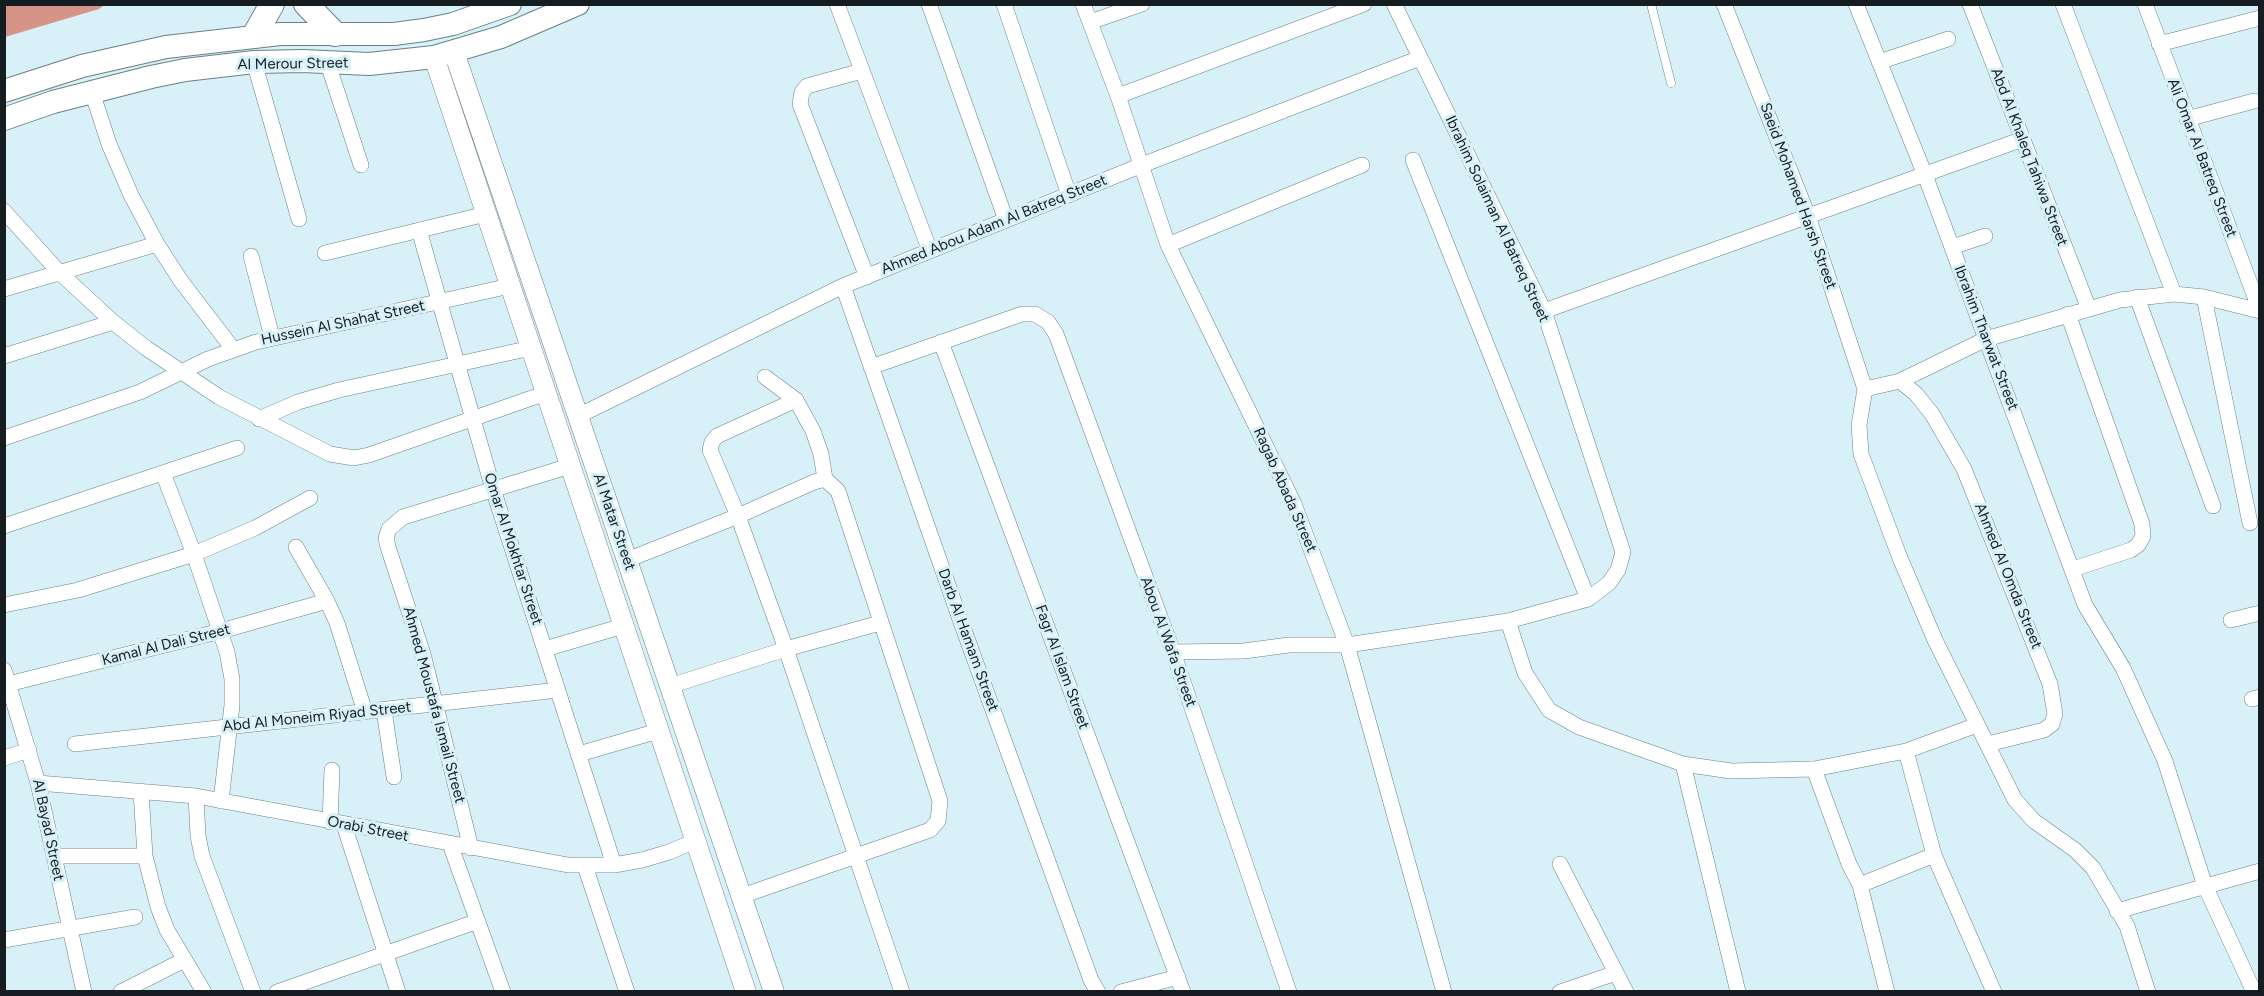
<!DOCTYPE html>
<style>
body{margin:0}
#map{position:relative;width:2264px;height:996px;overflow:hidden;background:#d8f1f9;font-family:Figtree,sans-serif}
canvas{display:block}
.frame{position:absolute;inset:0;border:6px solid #151d20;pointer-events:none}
</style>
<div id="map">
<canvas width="2264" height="996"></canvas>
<div class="frame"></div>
</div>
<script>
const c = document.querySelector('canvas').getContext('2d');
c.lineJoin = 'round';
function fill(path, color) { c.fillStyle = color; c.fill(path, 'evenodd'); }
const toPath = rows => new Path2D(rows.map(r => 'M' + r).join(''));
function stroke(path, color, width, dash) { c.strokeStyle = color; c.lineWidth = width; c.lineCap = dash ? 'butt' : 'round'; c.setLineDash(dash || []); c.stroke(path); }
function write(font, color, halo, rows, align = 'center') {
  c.font = font + ' Figtree,sans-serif'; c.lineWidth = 6; c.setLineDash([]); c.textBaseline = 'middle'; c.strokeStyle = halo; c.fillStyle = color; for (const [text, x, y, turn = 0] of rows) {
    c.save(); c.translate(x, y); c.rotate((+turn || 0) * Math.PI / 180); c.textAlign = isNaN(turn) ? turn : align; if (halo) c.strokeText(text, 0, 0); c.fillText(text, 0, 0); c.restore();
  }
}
const water = toPath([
 [5,4,104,4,104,5,99,9,5,37]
]);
const service = toPath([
 [1651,4,1671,83]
]);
const minor = toPath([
 [837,4,930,251],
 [929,4,1006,220],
 [1004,4,1069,195],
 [1083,4,1118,96,1168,245,1294,504,1347,645,1444,992],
 [1724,4,1808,216,1865,389,1859,425,1861,454,1900,558,1935,640,2015,800,2034,821,2075,850,2093,868,2127,926,2148,992],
 [1856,4,1925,175,2085,605,2123,668,2165,761,2205,886,2254,992],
 [1970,4,2089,309],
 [2063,4,2174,294],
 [2145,4,2260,310],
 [1090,22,1142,4],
 [2159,44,2260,18],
 [327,61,361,165],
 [254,62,299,219],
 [1879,62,1948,39],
 [862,71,807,86,802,92,800,104,867,277],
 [92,92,109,144,131,195,157,244,181,281,233,349],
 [1118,96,1364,4],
 [2187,119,2254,101],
 [1413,160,1588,599],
 [4,211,59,272,113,322,146,348,219,397,330,454,354,458,369,455,546,393],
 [419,230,493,489,614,865],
 [1168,245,1362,165],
 [1952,247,1985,236],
 [325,253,486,214],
 [251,256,272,337],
 [843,286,961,622,1091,980,1098,992],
 [4,289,157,244],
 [2137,297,2213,506],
 [2204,297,2250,523],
 [1544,311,2023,139],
 [2068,314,2142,524,2143,536,2138,545,2131,550,2073,569],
 [941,342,1183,992],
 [4,356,113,322],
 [871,367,1022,314,1035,314,1048,322,1056,334,1173,652,1289,992],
 [765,377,796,400,813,431,821,454,825,479],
 [1900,381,1916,394,1932,414,1964,469,2050,684,2055,714,2052,724,2044,730,1988,744],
 [1865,389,1900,381,1986,339,2120,300,2174,294,2204,297,2260,311],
 [796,400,717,436,712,442,710,450,738,516,786,649,902,992],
 [578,416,843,286,1142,165,1420,58],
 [259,419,298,402,339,390,531,348],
 [4,438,140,392,208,359,256,342,510,286],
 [163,473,194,554,227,652,232,679,232,705,221,801],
 [4,526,237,448],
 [296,547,327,601,337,623,365,712],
 [627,560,738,516,814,482,825,479,838,491,940,801,938,821,930,830,742,896],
 [4,605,78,590,194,554,255,528,310,498],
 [2231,620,2260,613],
 [1508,621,1525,673,1549,710,1579,727,1683,764,1731,771,1814,769,1906,751,1977,725],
 [545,649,623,626],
 [1173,652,1244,651,1289,645,1347,645,1508,621,1588,599,1609,583,1618,570,1623,552,1544,311,1394,4],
 [4,670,38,783,84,992],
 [4,685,221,631,327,601],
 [670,686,786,649,880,623],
 [2252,699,2260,697],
 [384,710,394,777],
 [75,744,558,690],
 [1906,751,1934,855,1994,992],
 [579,754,658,731],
 [4,758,29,750],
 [1683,764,1738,992],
 [1814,769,1849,864,1860,885,1887,992],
 [38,783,196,796,568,865,614,865,642,860,669,852,695,841],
 [141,791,145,856,158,907,167,930,204,992],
 [196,796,198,836,202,856,253,992],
 [330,822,332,770],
 [344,825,398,992],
 [450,844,503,992],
 [471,848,423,654,388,547,386,538,389,529,403,517,570,466],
 [55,856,145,856],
 [1560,864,1626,992],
 [585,866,627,992],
 [1860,885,1934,855],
 [2117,911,2260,871],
 [4,940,135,917],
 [121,992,184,960],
 [277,992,478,921],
 [1121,992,1178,977],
 [1560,992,1616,973]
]);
const tertiary = toPath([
 [454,52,774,992],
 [434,57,746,992]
]);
const secondary = toPath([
 [4,91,82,66,166,47,280,34,394,34,424,30,453,24,510,4],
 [4,119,53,102,151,77,185,70,254,62,303,61,369,64,434,57,501,37,578,4]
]);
const primary = toPath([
 [306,4,335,34],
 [254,36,272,4]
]);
const streetNames = [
 ["Al Merour Street",293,64,-1],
 ["Abd Al Khaleq Tahiwa Street",2029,157,69],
 ["Ali Omar Al Batreq Street",2202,158,69],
 ["Saeid Mohamed Harsh Street",1798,196,70],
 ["Ibrahim Solaiman Al Batreq Street",1497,219,65],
 ["Ahmed Abou Adam Al Batreq Street",994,225,-22],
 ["Hussein Al Shahat Street",343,323,-12],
 ["Ibrahim Tharwat Street",1986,338,69],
 ["Ragab Abada Street",1285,490,66],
 ["Al Matar Street",614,522,71],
 ["Omar Al Mokhtar Street",513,549,72],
 ["Ahmed Al Omda Street",2008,576,68],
 ["Darb Al Hamam Street",968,640,70],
 ["Abou Al Wafa Street",1168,642,70],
 ["Kamal Al Dali Street",166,645,-14],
 ["Fagr Al Islam Street",1062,667,70],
 ["Ahmed Moustafa Ismail Street",434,705,75],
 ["Abd Al Moneim Riyad Street",317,717,-6],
 ["Orabi Street",368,829,11],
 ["Al Bayad Street",48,830,78]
];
fill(water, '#d59487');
stroke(service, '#698087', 9);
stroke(minor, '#698087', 16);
stroke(tertiary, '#698087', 21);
stroke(secondary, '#698087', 24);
stroke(primary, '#698087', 26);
stroke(service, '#fff', 8);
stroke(minor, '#fff', 15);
stroke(tertiary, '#fff', 20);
stroke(secondary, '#fff', 22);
stroke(primary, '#fff', 24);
write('15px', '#151d20', '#d8f1f9', streetNames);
</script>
